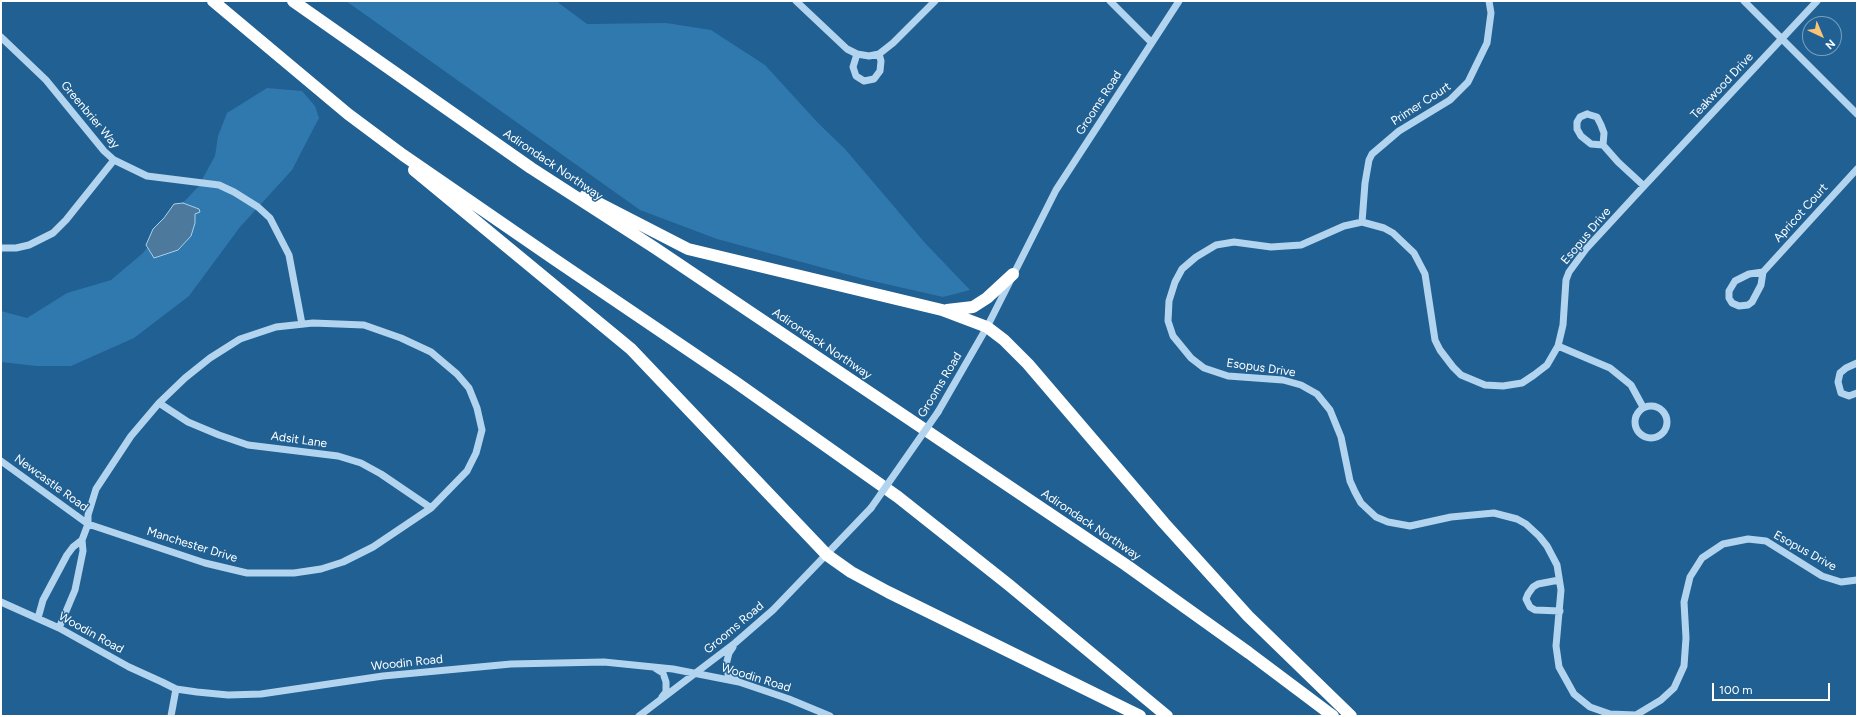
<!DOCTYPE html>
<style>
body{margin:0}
#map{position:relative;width:1858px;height:717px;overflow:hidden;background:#206093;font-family:Figtree,sans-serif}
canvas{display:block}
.frame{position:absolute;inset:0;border:2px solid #fff;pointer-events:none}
.north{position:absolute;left:1802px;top:16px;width:40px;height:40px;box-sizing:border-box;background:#206093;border:1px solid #79a0be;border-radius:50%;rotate:136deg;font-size:11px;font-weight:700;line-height:16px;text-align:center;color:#fff}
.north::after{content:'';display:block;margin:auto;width:14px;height:18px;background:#fbc373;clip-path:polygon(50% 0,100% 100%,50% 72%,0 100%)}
.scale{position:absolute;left:1712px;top:683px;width:118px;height:18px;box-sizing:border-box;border:2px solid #fff;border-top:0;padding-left:5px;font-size:12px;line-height:14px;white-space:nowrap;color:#fff;-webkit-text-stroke:3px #206093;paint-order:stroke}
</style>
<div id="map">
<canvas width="1858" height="717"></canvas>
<div class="frame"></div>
<div class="north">N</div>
<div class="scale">100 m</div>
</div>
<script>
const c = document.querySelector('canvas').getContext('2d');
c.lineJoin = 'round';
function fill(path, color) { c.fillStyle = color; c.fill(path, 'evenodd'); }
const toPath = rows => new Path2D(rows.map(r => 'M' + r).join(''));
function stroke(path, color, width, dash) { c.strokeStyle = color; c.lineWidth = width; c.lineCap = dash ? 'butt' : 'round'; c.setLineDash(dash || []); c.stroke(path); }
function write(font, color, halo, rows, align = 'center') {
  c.font = font + ' Figtree,sans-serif'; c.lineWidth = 3; c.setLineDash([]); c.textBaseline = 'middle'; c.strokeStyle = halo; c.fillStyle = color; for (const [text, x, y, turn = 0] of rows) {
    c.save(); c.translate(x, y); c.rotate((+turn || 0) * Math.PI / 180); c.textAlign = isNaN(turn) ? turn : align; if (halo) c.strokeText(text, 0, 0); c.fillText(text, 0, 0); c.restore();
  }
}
const green = toPath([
 [346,1,556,1,587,24,666,23,711,30,765,65,818,123,845,149,925,243,970,290,943,297,864,279,717,239,640,210],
 [267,88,302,91,315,106,319,118,292,170,240,227,189,296,134,338,71,366,37,366,1,362,1,311,27,318,67,293,111,280,143,253,178,208,198,187,215,156,218,136,227,113]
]);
const water = toPath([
 [183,203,199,209,200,212,195,214,195,223,191,236,178,250,154,258,146,245,153,229,164,218,174,204,183,203]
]);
const minor = toPath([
 [796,1,847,49,857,54],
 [1110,1,1151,42],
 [1744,1,1857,114],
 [1817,1,1644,186,1586,249,1569,272,1566,280,1563,325,1558,346,1547,365,1534,375,1522,383,1503,386,1485,385,1461,375,1453,367,1440,350,1435,340,1425,274,1414,253,1393,233,1384,228,1362,222,1344,226,1301,245,1271,247,1234,242,1216,245,1196,257,1182,269,1175,282,1169,301,1168,321,1173,336,1191,358,1204,368,1228,376,1283,380,1301,385,1317,394,1330,410,1341,437,1350,481,1355,492,1361,503,1376,517,1388,522,1410,526,1451,517,1494,513,1517,519,1526,524,1539,536,1547,546,1557,565,1561,590,1556,646,1559,667,1574,694,1590,707,1610,714,1636,715,1661,700,1674,688,1684,666,1686,638,1684,602,1690,577,1702,558,1723,544,1748,539,1766,541,1822,576,1841,582,1857,580],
 [1,37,46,80,104,151,114,160,147,176,219,185,234,192,258,207,270,218,289,255,302,324],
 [857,54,869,56,879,54,881,61,880,71,874,79,864,81,856,76,853,67,857,54],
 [879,54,893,43,935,1],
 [1587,114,1597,117,1601,125,1604,133,1603,145,1591,144,1581,136,1577,129,1577,122,1580,117,1587,114],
 [1603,145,1618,162,1644,186],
 [1362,222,1365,183,1369,160,1372,154,1399,131,1450,100,1468,82,1487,43,1491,13,1489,1],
 [1,248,16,248,29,245,53,233,66,220,114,160],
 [1763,272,1857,169],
 [1763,272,1761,285,1752,302,1748,305,1739,306,1732,303,1729,298,1729,291,1735,281,1749,274,1763,272],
 [1558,346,1610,368,1631,385,1643,407],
 [1857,363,1846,368,1840,373,1838,382,1841,393,1849,396,1857,393],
 [159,403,188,422,219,435,248,445,338,456,361,463,381,474,431,508],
 '1635 422a16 16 0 1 1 32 0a16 16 0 1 1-32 0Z',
 [938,412,987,327,1056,190,1179,1],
 [1,461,88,524,205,563,247,573,294,573,321,569,343,562,373,547,431,508,467,471,476,453,482,430,477,408,469,388,457,374,431,352,401,338,364,325,313,323,276,327,240,339,210,358,185,378,159,403,131,436,96,489,88,515,88,524,82,540,73,547,67,555,43,600,38,618],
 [1559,580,1538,584,1533,587,1528,594,1526,599,1530,607,1535,610,1560,611],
 [1,602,59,628,129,667,162,682,176,689,197,692,228,695,261,694,383,676,511,664,604,662,673,669,739,682,789,699,830,716],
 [59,628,75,590,83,551,82,540],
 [733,647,729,653,726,665,728,674,736,680],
 [655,668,663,673,666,682,666,692,662,697],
 [171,716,176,689],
 [639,716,735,643,773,610,871,508]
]);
const highway = toPath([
 [213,1,348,114,403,155,554,259,734,381,898,497,1009,585,1167,716],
 [293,1,531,168,655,248,1126,565,1249,653,1333,716],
 [414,170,631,349,827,555,851,572,888,592,1140,716],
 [585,196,688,249,942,310,987,327,1004,340,1028,364,1164,523,1248,616,1351,716],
 [947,310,973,307,987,298,1013,274]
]);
const minorBridge = toPath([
 [871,508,938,412]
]);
const streetNames = [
 ["Teakwood Drive",1722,86,-47],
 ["Grooms Road",1099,103,-57],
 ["Primer Court",1421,104,-33],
 ["Greenbrier Way",90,115,50],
 ["Adirondack Northway",553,165,34],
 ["Apricot Court",1801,213,-48],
 ["Esopus Drive",1586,236,-50],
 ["Adirondack Northway",822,344,34],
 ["Esopus Drive",1261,368,8],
 ["Grooms Road",940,385,-59],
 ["Adsit Lane",299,440,8],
 ["Newcastle Road",51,483,36],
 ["Adirondack Northway",1091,525,34],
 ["Manchester Drive",192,545,17],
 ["Esopus Drive",1805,551,29],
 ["Grooms Road",734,628,-40],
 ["Woodin Road",91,633,29],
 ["Woodin Road",407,663,-6],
 ["Woodin Road",756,678,17]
];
fill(green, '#3079ae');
fill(water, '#4c799c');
stroke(water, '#a6d1ef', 1);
stroke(minor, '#b2d4ee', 7);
stroke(highway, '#fff', 12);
stroke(minorBridge, '#b2d4ee', 7);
write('12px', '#fff', '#206093', streetNames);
</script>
